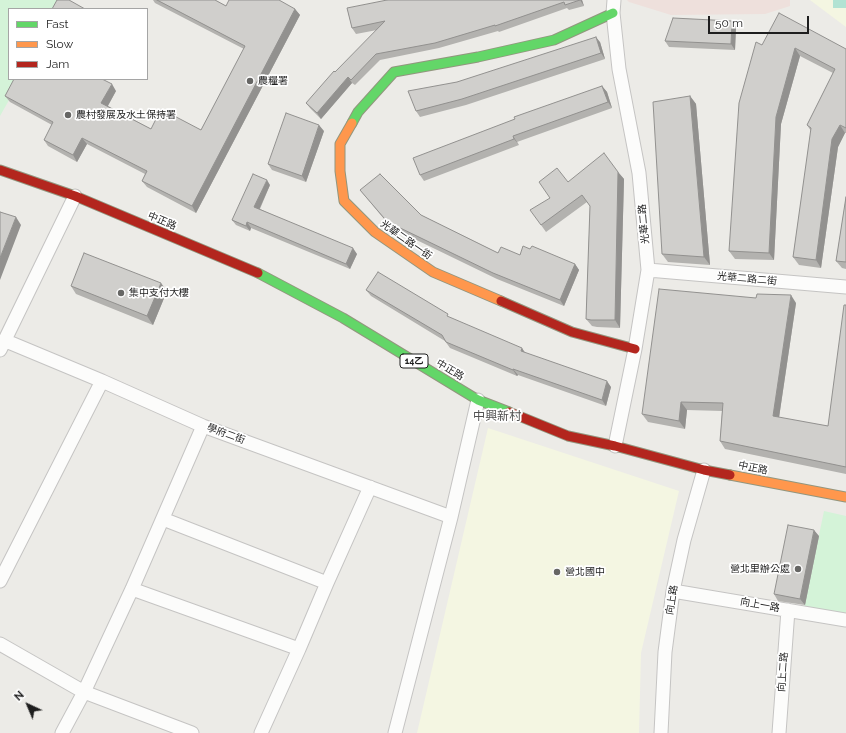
<!DOCTYPE html>
<meta charset="utf-8">
<style>
body{margin:0}
#map{position:relative;width:846px;height:733px;overflow:hidden;background:#ecebe7;font-family:Raleway,sans-serif}
canvas{display:block}
.legend{position:absolute;left:8px;top:8px;width:140px;height:72px;box-sizing:border-box;background:#fff;border:1px solid #a5a5a5;margin:0;padding:5px 7px;list-style:none;font-size:12px;color:#1e1e1e}
.legend li{display:flex;align-items:center;gap:8px;height:20px}
.legend b{width:20px;border:1px solid #a5a5a5}
.north{position:absolute;left:8px;top:685px;width:40px;height:40px;-webkit-text-stroke:3px #fff;paint-order:stroke;rotate:316deg;font-size:11px;font-weight:700;line-height:16px;text-align:center;color:#1e1e1e}
.north::after{content:'';display:block;margin:auto;width:14px;height:18px;background:#1e1e1e;clip-path:polygon(50% 0,100% 100%,50% 72%,0 100%)}
.scale{position:absolute;left:708px;top:16px;width:101px;height:18px;box-sizing:border-box;border:2px solid #1e1e1e;border-top:0;padding-left:5px;font-size:12px;line-height:14px;white-space:nowrap;color:#1e1e1e;-webkit-text-stroke:3px #fff;paint-order:stroke}
</style>
<div id="map">
<canvas width="846" height="733"></canvas>
<ul class="legend">
<li><b style="height:5px;background:#63d668"></b>Fast</li>
<li><b style="height:5px;background:#ff974d"></b>Slow</li>
<li><b style="height:5px;background:#b3261e"></b>Jam</li>
</ul>
<div class="north">N</div>
<div class="scale">50 m</div>
</div>
<script>
const c = document.querySelector('canvas').getContext('2d');
c.lineJoin = 'round';
function fill(path, color) { c.fillStyle = color; c.fill(path, 'evenodd'); }
const toPath = rows => new Path2D(rows.map(r => 'M' + r).join(''));
function stroke(path, color, width, dash) { c.strokeStyle = color; c.lineWidth = width; c.lineCap = dash ? 'butt' : 'round'; c.setLineDash(dash || []); c.stroke(path); }
function write(font, color, halo, rows, align = 'center') {
  c.font = font + ' Raleway,"Noto Sans TC",sans-serif'; c.lineWidth = 3.5; c.setLineDash([]); c.textBaseline = 'middle'; c.strokeStyle = halo; c.fillStyle = color; for (const [text, x, y, turn = 0] of rows) {
    c.save(); c.translate(x, y); c.rotate((+turn || 0) * Math.PI / 180); c.textAlign = isNaN(turn) ? turn : align; if (halo) c.strokeText(text, 0, 0); c.fillText(text, 0, 0); c.restore();
  }
}
const commercial = toPath([
 [627,0,790,0,790,6,765,14,671,15,629,2]
]);
const education = toPath([
 [810,0,846,0,846,27],
 [488,428,679,491,641,653,639,733,417,733]
]);
const park = toPath([
 [0,0,65,0,60,9,9,9,9,79,21,79,0,116],
 [824,511,846,516,846,614,804,607]
]);
const pitch = toPath([
 [833,0,846,0,846,8,833,8]
]);
const street = toPath([
 [614,0,613,13,619,69,639,173,648,270,635,349,615,446],
 [648,270,846,287],
 [6,341,102,381,203,426,451,517],
 [0,350,75,196],
 [163,519,327,583],
 [0,581,102,381],
 [132,589,299,649],
 [673,591,846,620],
 [0,644,84,692,192,733],
 [62,733,84,692,132,589,203,426],
 [261,733,299,649,327,583,370,487],
 [395,733,451,517,478,400],
 [661,733,665,652,673,591,684,540,704,470],
 [779,733,788,610]
]);
const fast = toPath([
 [352,123,358,112,394,72,478,57,554,40,613,13],
 [258,273,343,318,478,400,509,412]
]);
const slow = toPath([
 [352,123,340,144,340,171,344,201,375,232,433,272,501,301],
 [730,475,846,497]
]);
const jam = toPath([
 [0,170,75,196,258,273],
 [501,301,572,332,635,349],
 [509,412,568,436,615,446,704,470,730,475]
]);
const wall = toPath([
 [153,0,215,0,226,6,295,9,300,15,196,213,147,187,142,181,145,174,87,144,77,162,48,146,44,140,52,125,10,102,5,96,116,91,108,106,151,129,201,130,244,49,155,3],
 [582,0,584,6,569,10,567,8,499,32,498,31,439,48,380,60,355,85,352,83,321,119,310,108,306,103,377,30,356,34,352,28,347,8],
 [732,21,736,27,735,50,669,47,665,41],
 [600,42,605,59,466,105,420,117,416,111,457,82],
 [762,45,846,49,846,133,845,133,838,147,821,268,799,265,793,257,811,131,807,125,833,73,800,56,781,124,774,260,735,259,729,251],
 [602,86,607,92,612,108,517,142,519,145,424,181,420,175],
 [690,96,696,104,710,265,668,262,662,254],
 [324,131,306,182,272,170,268,164],
 [618,172,624,179,620,328,597,327,592,326,586,319,590,206,587,202,546,232,541,225,550,198,568,182],
 [270,185,260,209,357,254,350,269,251,228,250,231,236,225,232,220],
 [360,190,421,215,498,253,520,255,530,249,575,264,579,270,564,306,497,279,396,230,394,231,365,196],
 [846,197,846,269,842,268,836,261],
 [71,286,167,291,153,325,76,294],
 [366,290,451,318,525,353,611,387,606,406,518,375,517,376,450,348,445,341,371,296],
 [796,303,779,418,828,426,846,305,846,474,725,449,720,441,722,411,687,410,685,429,648,422,642,414],
 [819,536,805,605,778,601,774,594]
]);
const shadedWall = toPath([
 [580,0,582,0,584,6],
 [295,9,300,15,196,213,192,206],
 [732,21,736,27,735,50,731,44],
 [596,37,600,42,605,59,601,53],
 [795,48,800,56,781,124,774,260,769,253,776,117],
 [348,77,352,83,321,119,317,113],
 [112,84,116,91,106,109,101,103],
 [602,86,607,92,612,108,608,102],
 [690,96,696,104,710,265,704,257],
 [319,125,324,131,306,182,302,176],
 [840,125,845,133,838,147,821,268,816,260,832,139],
 [513,136,519,145,514,139],
 [82,138,87,144,77,162,73,155],
 [618,172,624,179,620,328,615,320],
 [267,180,270,185,258,212,254,207],
 [16,217,21,225,0,280,0,258],
 [247,222,251,228,250,231,246,226],
 [353,248,357,254,350,269,346,264],
 [575,264,579,270,564,306,560,300],
 [161,283,167,291,153,325,147,316],
 [791,295,796,303,778,424,773,416],
 [522,348,526,354,521,351],
 [513,369,518,375,517,376,513,370],
 [607,381,611,387,606,406,602,400],
 [681,402,687,410,685,429,679,421],
 [814,530,819,536,805,605,800,599]
]);
const building = toPath([
 [57,0,69,0,85,9,52,9,57,0],
 [157,0,215,0,226,6,229,0,279,0,295,9,192,206,142,181,147,171,82,138,73,155,44,140,53,122,5,96,14,79,102,79,112,84,101,103,151,129,161,109,201,130,245,46,157,0],
 [387,0,580,0,565,5,564,2,495,26,495,25,435,43,376,54,351,80,348,77,317,113,306,103,334,71,335,72,385,21,352,28,347,8,387,0],
 [779,13,846,49,846,128,840,125,832,139,816,260,793,257,811,128,807,125,835,69,795,48,776,117,769,253,729,251,739,103,756,42,762,45,779,13],
 [673,18,732,21,731,44,665,41,673,18],
 [596,37,601,53,462,99,416,111,408,91,457,82,596,37],
 [602,86,608,102,513,136,514,139,420,175,413,158,515,119,514,117,602,86],
 [690,96,704,257,662,254,653,102,690,96],
 [286,113,319,125,302,176,268,164,286,113],
 [604,153,618,172,615,320,591,320,586,319,590,206,582,195,541,225,530,210,550,198,539,182,557,168,568,182,604,153],
 [253,174,267,180,254,207,353,248,346,264,247,222,246,226,232,220,253,174],
 [380,174,421,215,498,253,501,247,520,255,523,246,530,249,532,246,575,264,560,300,493,273,392,224,390,225,360,190,380,174],
 [846,197,846,262,836,261,846,197],
 [0,212,16,217,0,258,0,212],
 [84,253,161,283,147,316,71,286,84,253],
 [378,272,448,314,447,316,522,348,521,351,607,381,602,400,513,369,513,370,446,342,442,335,366,290,378,272],
 [659,289,756,298,757,294,791,295,773,416,828,426,844,305,846,305,846,467,720,441,723,403,681,402,679,421,642,414,659,289],
 [788,525,814,530,800,599,774,594,788,525]
]);
const markers = [
 [250,81,4,"#666664"],
 [68,115,4,"#666664"],
 [121,293,4,"#666664"],
 [798,569,4,"#666664"],
 [557,572,4,"#666664"]
];
const shields = [
 [414,361,28]
];
const shieldNames = [
 ["14乙",414,361]
];
const poiNames = [
 ["農糧署",258,81],
 ["農村發展及水土保持署",76,115],
 ["集中支付大樓",129,293],
 ["營北里辦公處",790,569,"right"],
 ["營北國中",565,572]
];
const streetNames = [
 ["中正路",162,221,23],
 ["光華二路",644,224,-95],
 ["光華二路一街",406,240,35],
 ["光華二路二街",747,279,5],
 ["中正路",450,370,31],
 ["學府二街",226,434,20],
 ["中正路",753,468,11],
 ["向上路",672,600,-81],
 ["向上一路",760,605,10],
 ["向上二路",783,672,-86]
];
const quarterNames = [
 ["中興新村",497,416]
];
fill(commercial, '#eee0dc');
fill(education, '#f4f6e2');
fill(park, '#d4f3d8');
fill(pitch, '#b2e3d3');
stroke(street, '#c5c4c3', 15);
stroke(fast, '#92967e', 11);
stroke(slow, '#92967e', 11);
stroke(jam, '#92967e', 11);
stroke(street, '#fcfcfb', 13);
stroke(fast, '#63d668', 9);
stroke(slow, '#ff974d', 9);
stroke(jam, '#b3261e', 9);
fill(wall, '#b3b2af');
fill(shadedWall, '#92918f');
fill(building, '#d0cfcc');
stroke(building, '#92918f', 1);
for (const [x, y, r, color] of markers) { const dot = new Path2D(); dot.arc(x, y, r, 0, 2 * Math.PI); c.fillStyle = color; c.fill(dot); stroke(dot, '#fff', 1.5); }
for (const [x, y, w] of shields) { const box = new Path2D(); box.roundRect(x - w / 2, y - 7, w, 14, 3); c.fillStyle = '#fff'; c.fill(box); stroke(box, '#1e1e1e', 1); }
write('bold 9px', '#1e1e1e', null, shieldNames);
write('10px', '#1e1e1e', '#fff', poiNames, 'left');
write('10px', '#1e1e1e', '#fff', streetNames);
write('12px', '#515151', '#fff', quarterNames);
</script>
